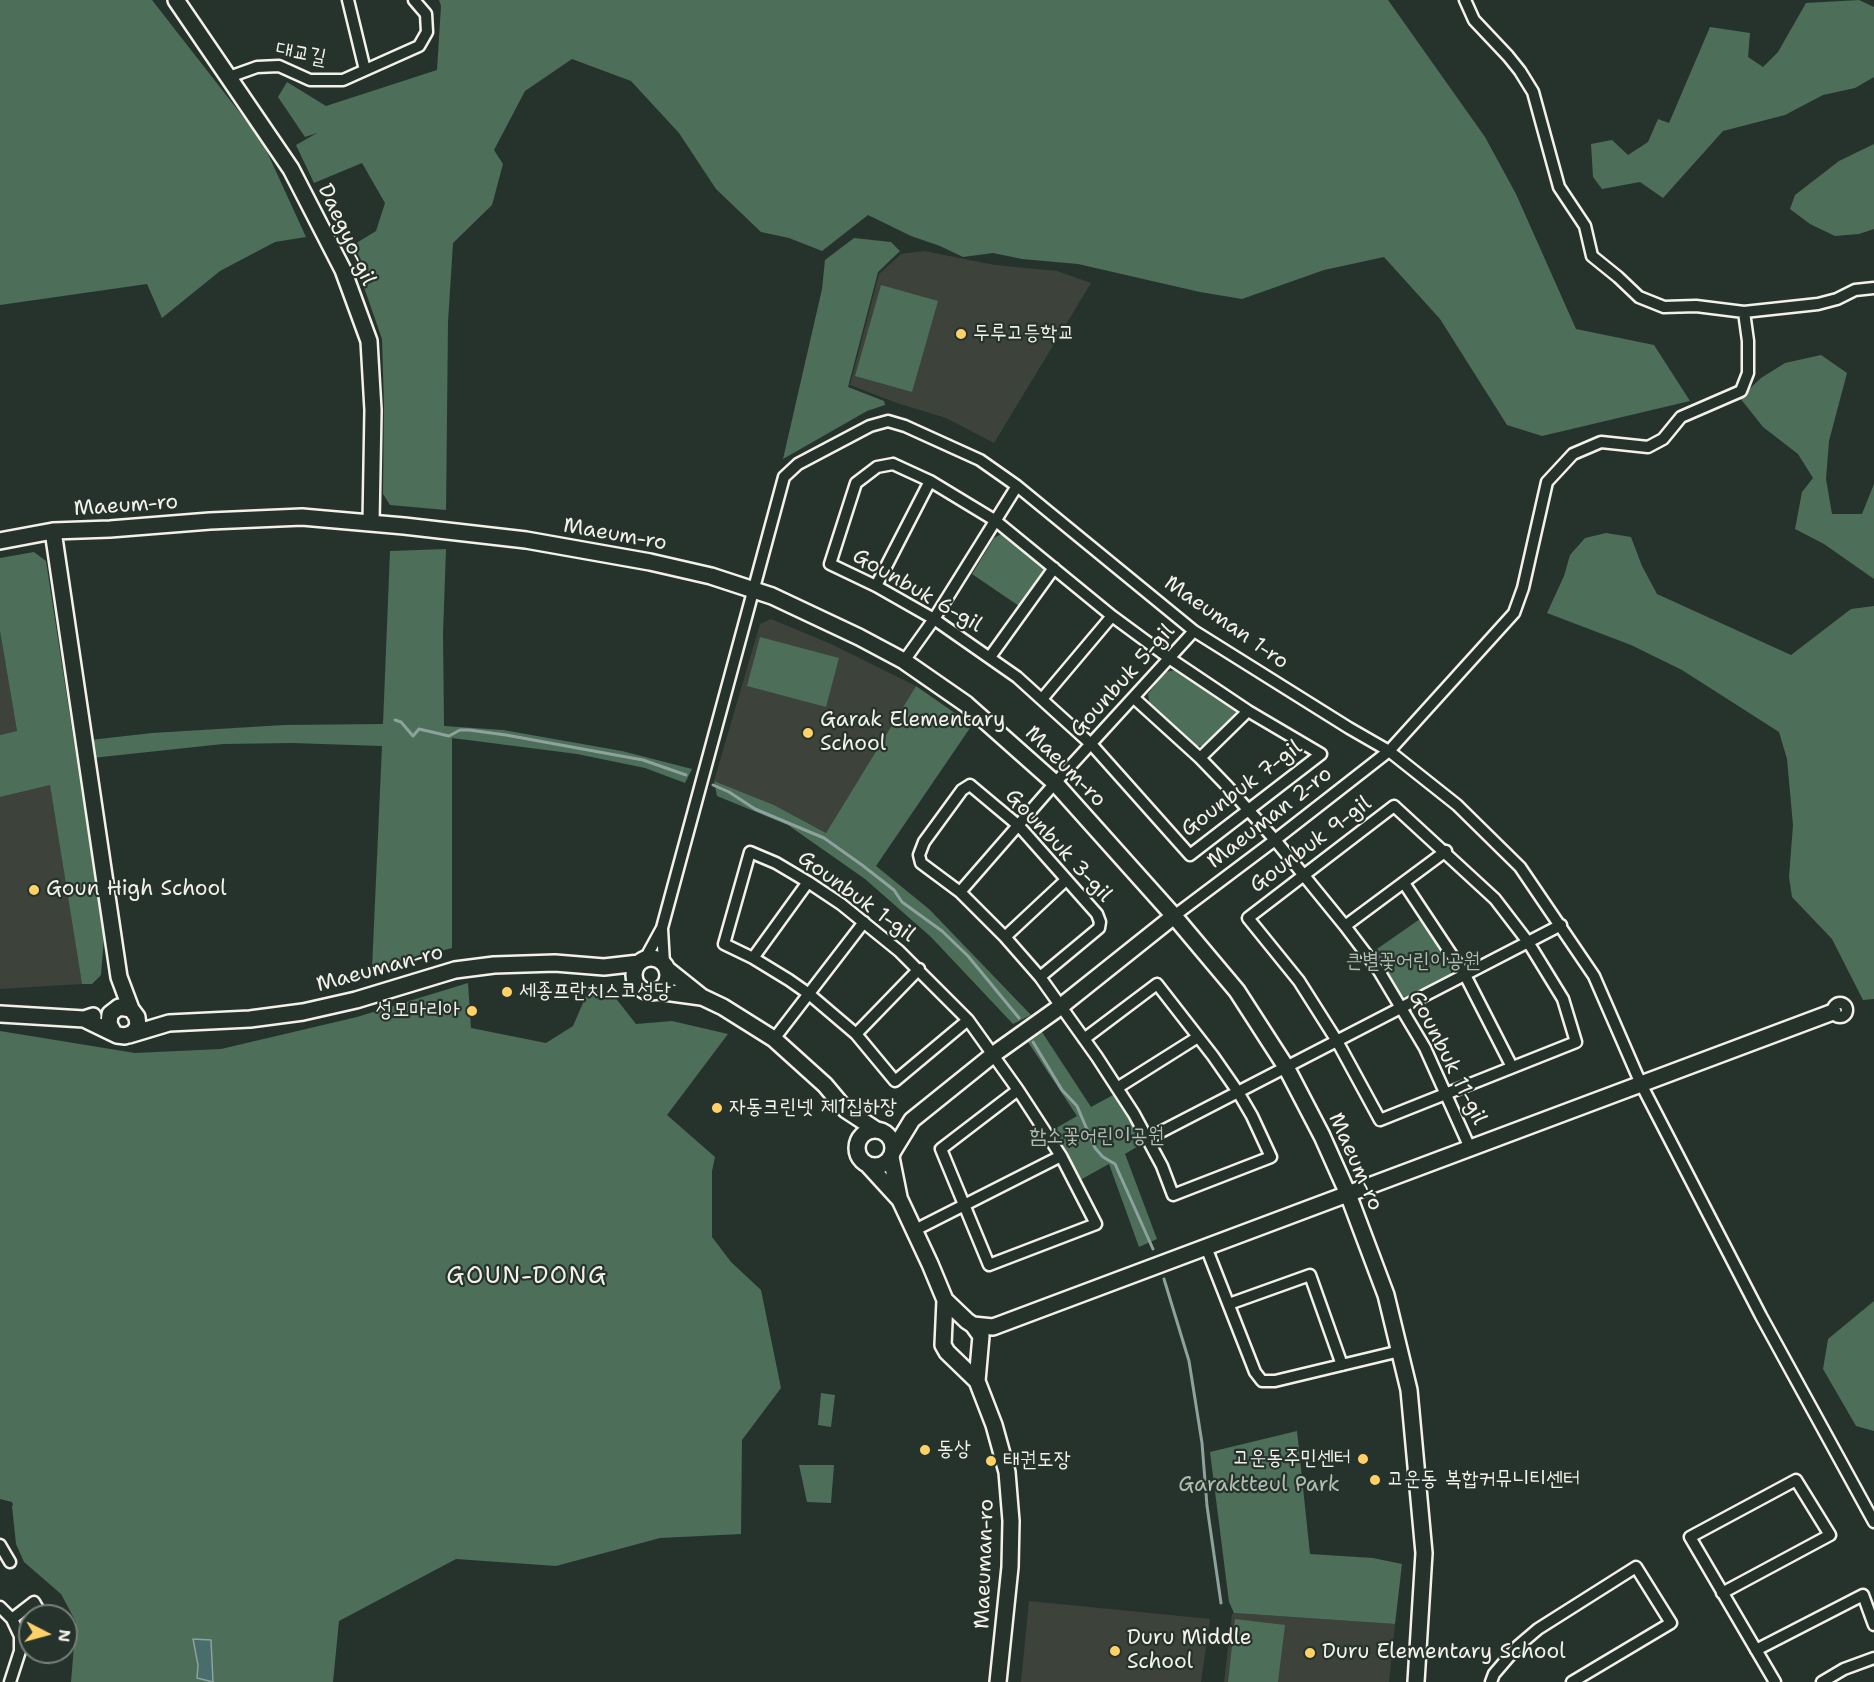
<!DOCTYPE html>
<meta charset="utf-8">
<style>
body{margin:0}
#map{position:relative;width:1874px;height:1682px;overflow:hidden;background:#26332d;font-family:"Shantell Sans",sans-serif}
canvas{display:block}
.north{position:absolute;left:18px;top:1604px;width:60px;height:60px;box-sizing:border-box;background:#26332d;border:2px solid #787f78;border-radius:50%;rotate:96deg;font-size:16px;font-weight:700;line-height:24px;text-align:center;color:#f4f1e8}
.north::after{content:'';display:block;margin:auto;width:21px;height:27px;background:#ffd166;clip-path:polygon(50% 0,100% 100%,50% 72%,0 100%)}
</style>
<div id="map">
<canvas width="1874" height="1682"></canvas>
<div class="north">N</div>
</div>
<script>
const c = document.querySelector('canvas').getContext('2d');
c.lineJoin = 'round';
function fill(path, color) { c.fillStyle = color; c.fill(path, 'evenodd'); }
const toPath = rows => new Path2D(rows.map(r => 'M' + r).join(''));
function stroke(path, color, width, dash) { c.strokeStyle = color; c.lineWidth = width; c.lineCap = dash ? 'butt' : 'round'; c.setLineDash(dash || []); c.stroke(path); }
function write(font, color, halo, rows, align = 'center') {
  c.font = font + ' "Shantell Sans","Poor Story",sans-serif'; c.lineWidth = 4.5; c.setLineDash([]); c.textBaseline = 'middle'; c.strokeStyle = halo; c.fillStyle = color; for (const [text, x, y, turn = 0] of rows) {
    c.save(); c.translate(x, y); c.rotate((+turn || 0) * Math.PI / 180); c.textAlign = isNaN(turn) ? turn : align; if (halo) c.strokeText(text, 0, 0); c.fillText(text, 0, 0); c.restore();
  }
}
const built = toPath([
 [924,251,995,265,1057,271,1091,283,994,443,946,418,897,403,850,385,879,274,901,254],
 [771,619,831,644,916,686,826,833,774,805,714,781,760,624],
 [0,631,17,731,0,735],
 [50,784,82,984,0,989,0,797],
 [1029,1601,1210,1619,1201,1682,1021,1682],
 [1234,1613,1395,1624,1389,1682,1224,1682,1232,1614]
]);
const green = toPath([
 [0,0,152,0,262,141,306,237,275,242,220,271,162,318,147,284,0,305],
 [439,0,1388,0,1485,137,1516,194,1576,329,1654,345,1690,401,1542,436,1507,425,1440,319,1384,257,1324,270,1242,299,1200,292,1078,264,1022,259,993,253,963,257,940,246,911,236,868,215,822,251,789,238,761,232,716,189,679,133,631,81,572,59,525,91,494,150,503,164,492,205,453,243,448,322,446,510,390,505,383,494,384,404,382,339,350,247,376,231,385,203,362,163,314,183,296,145,317,133,305,137,278,97,287,82,326,106,437,70,441,6],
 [1859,0,1874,7,1874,77,1855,88,1823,95,1785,115,1723,131,1663,198,1640,182,1602,189,1593,177,1591,144,1612,140,1628,155,1648,142,1658,119,1669,123,1710,27,1750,33,1748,57,1763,67,1778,52,1806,3],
 [1874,144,1874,229,1859,234,1835,236,1810,224,1790,209,1795,195,1839,161],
 [854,238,891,242,900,251,878,272,848,387,884,401,885,405,867,411,783,459,822,289,825,260],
 [881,285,938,301,912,392,855,376],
 [1821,355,1847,373,1829,441,1826,479,1832,514,1862,514,1874,484,1874,579,1824,544,1795,529,1802,492,1813,478,1798,454,1763,427,1740,398,1761,378,1785,363],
 [1003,533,1043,565,1044,574,1019,606,972,574,994,538],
 [1606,533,1631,537,1642,566,1657,594,1791,655,1851,609,1874,606,1874,999,1863,1000,1832,939,1792,897,1789,877,1793,825,1787,759,1779,732,1682,670,1631,645,1547,613,1564,576,1570,555,1585,538],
 [446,549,443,634,444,726,503,730,622,751,692,769,685,783,645,768,577,754,452,738,452,948,372,969,382,746,292,743,223,744,92,758,90,740,152,733,284,725,383,724,390,551],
 [34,552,46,561,104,937,101,975,92,984,82,984,50,785,0,797,0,735,17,731,0,631,0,558],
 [760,637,839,658,826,707,747,686],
 [1176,670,1235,710,1237,716,1204,746,1194,746,1150,706,1148,694,1165,672],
 [916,686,972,725,876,866,929,909,1031,1015,1013,1024,931,937,865,879,788,825,717,796,714,781,774,805,826,833],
 [1420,919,1451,966,1451,977,1411,996,1400,997,1374,951],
 [468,983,471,1028,546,1043,573,1026,589,989,614,996,636,1024,672,1021,728,1034,667,1115,715,1157,712,1171,712,1237,731,1262,761,1290,781,1388,742,1440,741,1534,660,1538,556,1566,456,1559,339,1621,333,1682,71,1682,76,1622,61,1594,24,1562,16,1544,12,1506,13,1505,12,1502,0,1499,0,1031,135,1053,221,1049,357,1017],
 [1042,1032,1091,1107,1115,1094,1143,1143,1125,1154,1157,1239,1139,1247,1109,1164,1080,1180,1051,1131,1077,1116,1028,1042],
 [1874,1301,1874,1431,1856,1426,1823,1369,1828,1339],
 [821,1393,835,1395,831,1427,818,1425],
 [1297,1431,1310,1554,1373,1558,1402,1564,1395,1624,1234,1613,1229,1602,1210,1452],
 [799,1465,834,1465,831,1503,807,1502],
 [1235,1619,1285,1625,1278,1682,1228,1682]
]);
const water = toPath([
 [193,1639,211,1640,213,1682,197,1678,198,1665,193,1639]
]);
const stream = toPath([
 [395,720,401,722,413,736,419,729,449,736,460,730,469,730,506,735,643,760,686,775],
 [713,785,729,792,755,809,824,838,862,865,894,890,902,902,942,931,968,956,1019,1018],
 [1033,1042,1062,1090,1077,1106,1095,1148,1103,1157,1115,1164,1153,1249],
 [1164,1279,1189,1361,1202,1443,1207,1506,1221,1603]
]);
const street = toPath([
 [348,0,365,70],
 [1465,0,1474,20,1508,56,1520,71,1533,92,1559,187,1585,226,1592,256,1618,277,1639,297,1664,307,1696,306,1744,312,1818,304,1837,299,1855,290,1874,288],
 [229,77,257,67,279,66,310,80,343,80,419,46,427,32,426,14,414,0],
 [893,464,930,481,996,521,1112,616,1169,658,1248,711,1321,754,1190,855,1092,745,1017,677,934,619,876,586,830,564,856,483,877,467,893,464],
 [876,586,930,481],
 [990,657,1054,568],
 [904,661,934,619,1017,486],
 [1134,698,1200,758,1228,787,1275,840,1345,926],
 [1042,699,1112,616],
 [1200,758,1248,711],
 [970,785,1019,826,1097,914,1100,922,1099,928,1040,977,1005,937,960,892,921,863,919,855,924,842,962,790,970,785],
 [1394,806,1495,899,1528,942,1563,999,1576,1042,1380,1120,1337,1041,1299,981,1248,918,1394,806],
 [1446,851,1345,926,1379,971,1425,1048,1470,1148],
 [1404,883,1465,975,1512,1067],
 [960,892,1055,783,1194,631],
 [1174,916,1275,840,1389,751,1514,613,1523,588,1547,482,1573,454,1601,442,1648,447,1663,439,1681,417,1741,391,1748,373,1748,341,1744,312],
 [662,929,664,964],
 [1005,937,1066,880],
 [753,958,808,882],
 [645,959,662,928,784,477,798,464,870,426,888,421,905,426,980,460,1017,486,1194,631,1349,728,1389,751,1457,805,1520,867,1594,976,1641,1084,1761,1316,1874,1522],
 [1040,977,1097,1057,1134,1114,1162,1166,1173,1195,1271,1157,1252,1116,1238,1092,1213,1056,1157,984,1084,1039],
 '1833 1010a7 7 0 1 1 14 0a7 7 0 1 1-14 0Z',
 [968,1020,895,1081,856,1034,809,994,789,980,753,958,724,944,750,852,776,863,808,882,841,904,899,951,968,1020,1018,1090],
 [856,1034,919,969],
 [774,1039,864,922],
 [1117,1088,1198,1037],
 [1018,1090,1061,1156,1096,1224,989,1265,941,1149,1018,1090],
 [1147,1139,1561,925],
 [915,1230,1061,1156],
 [1206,1247,1255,1372,1262,1381,1275,1381,1400,1351],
 [1229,1304,1310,1275,1342,1365],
 [0,1545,10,1562],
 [1722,1593,1830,1535,1796,1480,1690,1537,1775,1682],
 [0,1607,12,1619,20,1636,20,1651,10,1682],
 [12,1619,34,1602,42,1616],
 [1756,1650,1863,1595,1874,1625],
 [48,1656,48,1652],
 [1491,1682,1494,1674,1518,1646,1538,1629,1636,1567,1671,1623,1572,1682],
 [1822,1682,1844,1669,1874,1658]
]);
const secondary = toPath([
 [176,0,291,169,343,270,369,341,373,410,371,523],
 [53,531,119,977,131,1009],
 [0,541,53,531,110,529,210,521,302,517,404,526,526,540,650,562,711,576,772,596,859,637,904,661,966,704,1055,783,1174,916,1237,991,1286,1067,1322,1136,1348,1194,1386,1295,1409,1390,1424,1553,1416,1682],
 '634 975a17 17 0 1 1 34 0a17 17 0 1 1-34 0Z',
 [667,969,702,997,723,1007,774,1039,825,1085,846,1110,875,1129],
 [657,991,701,997],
 [0,1014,84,1019,93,1016],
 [84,1019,117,1035,125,1036,133,1033,138,1026,137,1017,131,1009,119,1007,110,1014,109,1024,114,1033],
 [129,1035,169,1023,250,1019,303,1012,356,1000,455,970,494,965,555,963,604,967,639,963],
 '857 1148a18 18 0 1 1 36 0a18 18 0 1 1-36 0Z',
 [893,1151,912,1120,994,1054,1060,1007,1174,916],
 [891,1157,899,1197],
 [868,1165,900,1200,930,1264,945,1300,943,1345,947,1352,977,1381],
 [945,1300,967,1321,973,1325,981,1336,977,1381,994,1425,1007,1472,1011,1521,1010,1567,998,1682],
 [973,1325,993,1327,1833,1012]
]);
const markers = [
 [961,334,6,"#ffd166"],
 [808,733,6,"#ffd166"],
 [34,890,6,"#ffd166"],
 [507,992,6,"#ffd166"],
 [472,1011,6,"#ffd166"],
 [717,1108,6,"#ffd166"],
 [925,1450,6,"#ffd166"],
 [1363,1459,6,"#ffd166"],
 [991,1461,6,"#ffd166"],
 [1375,1480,6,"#ffd166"],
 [1115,1651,6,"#ffd166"],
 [1310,1653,6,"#ffd166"]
];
const streetNames = [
 ["대교길",301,54,11],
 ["Daegyo-gil",346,235,65],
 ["Maeum-ro",126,506,-4],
 ["Maeum-ro",615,535,10],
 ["Gounbuk 6-gil",917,591,30],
 ["Maeuman 1-ro",1226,623,35],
 ["Gounbuk 5-gil",1123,681,-48],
 ["Maeum-ro",1065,767,45],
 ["Gounbuk 7-gil",1242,789,-37],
 ["Maeuman 2-ro",1270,818,-38],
 ["Gounbuk 9-gil",1311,845,-37],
 ["Gounbuk 3-gil",1058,846,47],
 ["Gounbuk 1-gil",856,897,36],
 ["Maeuman-ro",380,969,-15],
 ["Gounbuk 11-gil",1447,1058,63],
 ["Maeum-ro",1355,1162,66],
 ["Maeuman-ro",985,1564,-88]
];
const poiNames = [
 ["두루고등학교",973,334],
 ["Garak Elementary",820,721],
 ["School",820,745],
 ["Goun High School",46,890],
 ["세종프란치스코성당",519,992],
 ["성모마리아",460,1011,"right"],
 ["자동크린넷 제1집하장",729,1108],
 ["동상",937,1450],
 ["고운동주민센터",1351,1459,"right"],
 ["태권도장",1003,1461],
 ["고운동 복합커뮤니티센터",1387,1480],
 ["Duru Middle",1127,1639],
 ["School",1127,1663],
 ["Duru Elementary School",1322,1653]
];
const parkNames = [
 ["큰별꽃어린이공원",1413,962],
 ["함소꽃어린이공원",1097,1137],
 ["Garaktteul Park",1259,1486]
];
const quarterNames = [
 ["GOUN-DONG",527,1277]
];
fill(built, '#3d423b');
fill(green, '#4d6e59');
fill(water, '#486d6b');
stroke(water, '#8da29d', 1.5);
stroke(stream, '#8da29d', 3);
stroke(street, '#f4f1e8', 15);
stroke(secondary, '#f4f1e8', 20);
stroke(street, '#26332d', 10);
stroke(secondary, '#26332d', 15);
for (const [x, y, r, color] of markers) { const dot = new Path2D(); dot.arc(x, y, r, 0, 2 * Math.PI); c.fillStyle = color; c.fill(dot); stroke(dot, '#26332d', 2); }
write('21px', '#f4f1e8', '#26332d', streetNames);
write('21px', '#f4f1e8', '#26332d', poiNames, 'left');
write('21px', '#b1bdaf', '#26332d', parkNames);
c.letterSpacing = '1.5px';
write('24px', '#f4f1e8', '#26332d', quarterNames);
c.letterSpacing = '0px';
</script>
